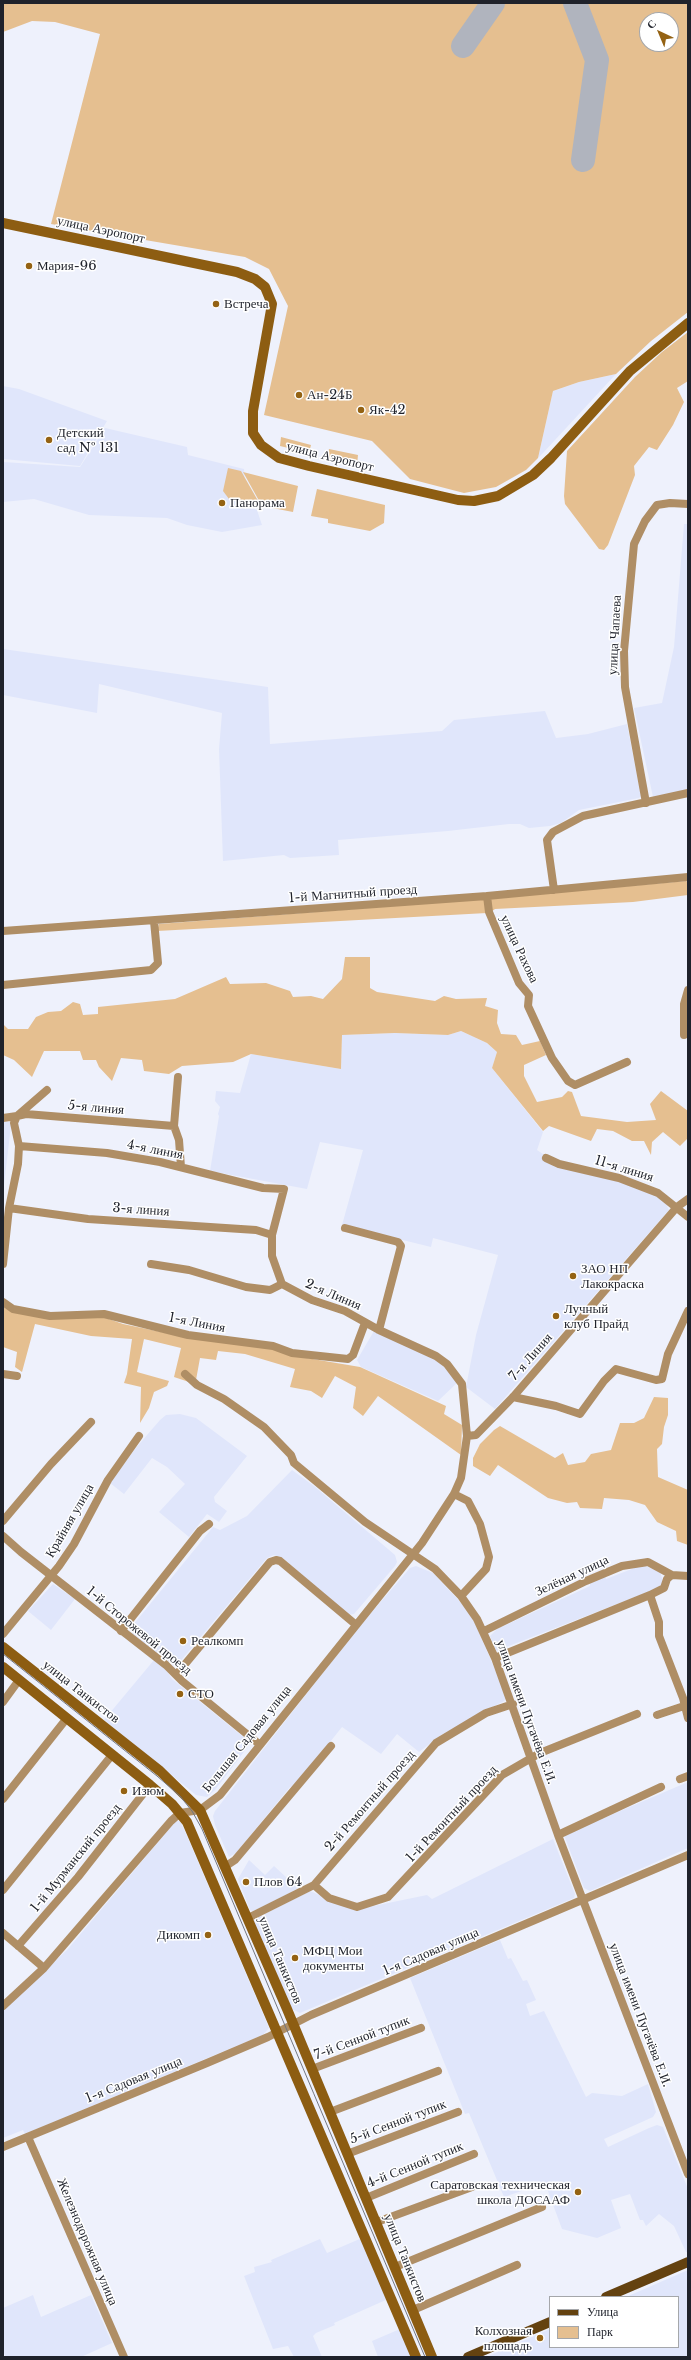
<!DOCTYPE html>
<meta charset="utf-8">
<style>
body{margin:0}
#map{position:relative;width:691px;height:2360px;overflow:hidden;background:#eef1fc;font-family:"Libre Baskerville",serif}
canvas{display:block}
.frame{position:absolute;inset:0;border:4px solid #1f222b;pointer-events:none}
.legend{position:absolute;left:549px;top:2296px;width:130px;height:52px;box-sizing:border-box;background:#fff;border:1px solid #a5a7aa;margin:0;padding:5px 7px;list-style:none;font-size:12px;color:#1f222b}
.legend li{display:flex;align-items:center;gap:8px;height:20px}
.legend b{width:20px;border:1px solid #a5a7aa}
.north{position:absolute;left:639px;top:12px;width:40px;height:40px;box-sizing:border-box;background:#fff;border:1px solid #a5a7aa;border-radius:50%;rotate:316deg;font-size:11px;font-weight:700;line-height:16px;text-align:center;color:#1f222b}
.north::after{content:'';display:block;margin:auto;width:14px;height:18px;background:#946213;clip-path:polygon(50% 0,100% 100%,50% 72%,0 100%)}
</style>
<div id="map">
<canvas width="691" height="2360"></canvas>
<div class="frame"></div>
<ul class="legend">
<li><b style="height:5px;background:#644210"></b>Улица</li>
<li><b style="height:11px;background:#e5bf90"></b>Парк</li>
</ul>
<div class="north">С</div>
</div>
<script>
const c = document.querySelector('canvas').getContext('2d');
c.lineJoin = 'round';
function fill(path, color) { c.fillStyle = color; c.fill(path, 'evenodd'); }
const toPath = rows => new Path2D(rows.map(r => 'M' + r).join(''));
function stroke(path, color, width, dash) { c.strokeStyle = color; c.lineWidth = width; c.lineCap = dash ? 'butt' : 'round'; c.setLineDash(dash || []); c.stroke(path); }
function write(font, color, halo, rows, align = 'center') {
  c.font = font + ' "Libre Baskerville",serif'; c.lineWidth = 3; c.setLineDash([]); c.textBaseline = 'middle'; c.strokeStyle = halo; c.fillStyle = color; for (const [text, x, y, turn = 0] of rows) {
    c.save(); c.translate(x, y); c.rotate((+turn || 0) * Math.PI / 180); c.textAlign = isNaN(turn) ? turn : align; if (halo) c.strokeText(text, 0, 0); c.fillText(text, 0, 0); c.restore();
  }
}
const built = toPath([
 [616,374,543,453,538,458,553,391,579,382],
 [3,386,19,389,107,421,80,466,3,459],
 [105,428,187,447,188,455,244,469,247,507,257,510,262,525,222,532,187,525,167,518,89,515,34,499,3,502,3,462,80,467],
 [684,524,688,524,688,790,653,797,634,708,662,703,674,647],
 [3,649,268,687,270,744,442,731,454,720,545,711,556,738,588,734,627,724,641,796,639,798,579,810,561,823,550,826,529,828,520,824,509,824,448,831,338,840,339,855,290,858,284,855,223,861,219,749,222,713,99,684,97,713,3,695],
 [461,1031,487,1043,497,1052,492,1068,543,1132,537,1150,546,1156,640,1185,665,1202,669,1210,495,1409,466,1387,476,1335,498,1255,433,1238,431,1247,342,1225,363,1150,320,1142,307,1189,210,1171,219,1116,218,1114,220,1107,215,1101,216,1091,240,1093,251,1054,341,1069,342,1035,395,1033,448,1035],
 [3,1122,10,1122,11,1125,3,1194],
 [374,1331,435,1359,444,1366,458,1382,438,1401,361,1367,357,1360],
 [180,1414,196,1418,247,1456,214,1497,215,1502,227,1511,219,1522,207,1514,189,1537,159,1512,185,1484,167,1467,152,1458,124,1494,110,1483,135,1449,160,1420,166,1415],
 [292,1470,314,1486,395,1555,397,1562,395,1566,354,1614,348,1615,283,1558,274,1555,267,1558,178,1664,174,1665,168,1661,132,1634,133,1625,213,1527,220,1530,247,1516],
 [642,1565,660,1571,663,1582,661,1587,496,1651,490,1636,497,1629,590,1586,590,1582,605,1576,606,1579],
 [416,1566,433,1573,464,1606,474,1621,507,1697,504,1701,441,1735,419,1752,397,1734,381,1754,342,1727,295,1786,290,1787,236,1853,229,1857,215,1825,213,1816,215,1811,358,1628,410,1568],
 [53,1584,75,1599,51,1630,28,1611],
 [154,1660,166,1670,172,1679,247,1740,249,1745,215,1790,207,1797,196,1795,104,1720],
 [688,1782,688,1848,590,1891,584,1888,564,1835],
 [176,1821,180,1821,187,1836,269,2028,263,2035,25,2134,23,2130,3,2138,3,2010,67,1950],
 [553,1839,575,1894,574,1898,307,2010,300,2013,290,2008,253,1920,310,1891,354,1910,427,1895,432,1899],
 [249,1860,265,1875,274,1866,298,1888,273,1903,253,1911,250,1910,238,1879],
 [500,1940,508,1959,511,1958,523,1981,527,1980,536,2000,526,2004,530,2016,544,2011,586,2097,592,2093,622,2096,648,2084,656,2112,653,2117,604,2139,608,2147,649,2128,657,2125,663,2127,688,2189,688,2252,686,2252,674,2226,659,2214,646,2226,643,2220,640,2220,630,2194,611,2200,621,2228,597,2238,562,2229,545,2183,504,2197,469,2113,465,2114,410,1978],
 [362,2238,388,2299,334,2323,335,2325,316,2333,313,2336,322,2357,294,2357,288,2346,273,2349,244,2276,255,2272,254,2267,272,2262,271,2260,320,2239,327,2253],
 [688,2270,688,2357,486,2357,550,2329,550,2347,678,2347,678,2297,626,2297],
 [33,2295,41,2317,91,2295,112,2343,81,2357,6,2357,3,2351,3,2308],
 [400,2329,412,2357,378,2357,372,2341]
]);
const green = toPath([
 [3,3,688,3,688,312,651,341,616,374,579,382,553,391,538,458,526,470,496,487,464,493,410,479,372,441,264,415,288,306,269,269,245,257,51,224,100,34,55,22,32,21,3,32],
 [647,20,671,20,671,44,647,44],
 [688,332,688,381,677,388,684,402,673,425,657,450,649,447,634,466,635,475,608,545,604,550,599,549,565,504,564,496,567,451,635,377,662,352],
 [281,437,311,445,309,453,280,446],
 [329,449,358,455,357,465,327,458],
 [228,468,241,471,261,506,229,499,223,491],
 [243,472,298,486,293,512,262,506],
 [317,489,385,505,384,523,370,531,328,523,328,519,311,516],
 [686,881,688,882,688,895,633,902,495,909,491,912,491,898],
 [484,899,487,913,157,931,159,924],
 [345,957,370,957,370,988,377,992,435,1001,444,996,456,999,487,998,485,1006,498,1010,497,1023,501,1034,516,1035,522,1045,540,1041,546,1055,524,1065,524,1076,537,1102,562,1097,568,1091,572,1092,581,1116,627,1122,656,1120,650,1104,661,1091,688,1111,688,1138,680,1146,663,1132,652,1142,651,1155,644,1141,632,1141,613,1131,597,1129,591,1141,549,1126,543,1131,492,1068,497,1052,487,1043,461,1031,448,1035,395,1033,342,1035,341,1069,251,1054,233,1062,182,1066,169,1074,144,1071,142,1060,121,1058,112,1081,99,1067,96,1060,83,1060,80,1051,44,1051,32,1077,14,1060,3,1055,3,1024,8,1029,28,1029,36,1017,48,1012,61,1011,73,1002,80,1004,83,1015,98,1014,98,1007,175,999,226,977,230,984,266,983,290,991,293,997,311,996,323,999,342,979],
 [3,1307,12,1312,103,1317,123,1324,185,1337,273,1349,295,1356,360,1367,446,1406,444,1414,462,1425,461,1455,378,1396,363,1416,353,1408,356,1387,335,1376,322,1398,311,1391,290,1387,295,1369,245,1354,218,1351,216,1360,200,1358,196,1380,192,1383,174,1377,181,1348,144,1339,137,1372,169,1381,167,1386,154,1392,149,1408,140,1423,141,1387,124,1383,127,1374,132,1339,91,1336,35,1324,22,1372,15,1367,17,1352,3,1347],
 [654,1397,668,1398,668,1415,664,1427,662,1444,657,1449,658,1477,688,1490,688,1545,677,1541,676,1531,657,1522,645,1505,629,1500,604,1498,602,1509,580,1508,577,1502,567,1503,548,1498,498,1465,490,1476,473,1466,473,1458,480,1444,494,1430,500,1426,555,1458,563,1453,568,1465,585,1462,591,1454,611,1450,620,1423,634,1423,644,1418]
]);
const taxiway = toPath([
 [575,3,597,60,583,160],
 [463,46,493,3]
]);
const street = toPath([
 [646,803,625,687,624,651,634,544,645,521,657,505,670,503,688,504],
 [554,890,547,840,553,832,583,816,688,793],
 [487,896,489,912,519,983,529,995,528,1006,552,1058,568,1081,575,1085,627,1062],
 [3,931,487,896,688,877],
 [3,985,151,970,158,963,154,921],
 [684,1035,684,1004,688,990],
 [178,1077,174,1126,179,1140,181,1167],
 [3,1118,17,1116,47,1090],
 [546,1158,559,1164,619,1178,658,1193,688,1217],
 [9,1208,88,1219,256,1230,272,1235],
 [345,1228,398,1242,401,1246,379,1330],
 [3,1264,9,1208,18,1164,19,1146,14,1123,17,1116,26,1114,174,1126],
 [151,1264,189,1270,246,1287,270,1290,282,1284],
 [3,1302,13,1309,50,1316,104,1314,188,1335,273,1346,292,1353,348,1359,353,1355,365,1323],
 [3,1374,17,1376],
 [185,1374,197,1385,224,1399,264,1427,291,1455,294,1463,365,1522,435,1569,461,1596,477,1619,495,1658,558,1835,688,2174],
 [513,1397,556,1406,580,1414,604,1381,616,1369,656,1380,662,1379,668,1354,688,1311],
 [467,1436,476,1435,513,1397,677,1207,688,1199],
 [454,1494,468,1501,480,1524,489,1557,486,1569,461,1596],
 [3,1521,51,1464,91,1422],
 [3,1536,21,1552,166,1665,182,1681,259,1744],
 [650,1595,659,1622,659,1636,683,1698,688,1718],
 [121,1631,200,1531,209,1524],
 [484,1631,586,1581,622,1566,648,1562,672,1575],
 [3,1634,59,1566,74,1544,108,1480,139,1436],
 [495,1658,650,1595,664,1588,667,1579,672,1575,688,1576],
 [176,1675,270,1562,276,1560,280,1561,355,1624],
 [3,1702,19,1680],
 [657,1715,684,1706],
 [680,1779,688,1776],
 [3,1799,67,1718],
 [558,1835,661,1787],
 [226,1866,235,1860,331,1746],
 [314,1885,329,1898,357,1907,388,1897,502,1775,540,1753,637,1714],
 [3,1890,112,1755],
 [248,1918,314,1885,436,1743,486,1713,513,1704],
 [3,1933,44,1968],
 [18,1946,78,1877,150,1785],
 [3,2006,44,1968,171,1821,180,1813,200,1810,220,1795,422,1543,454,1494,461,1478,467,1436,462,1384,447,1364,436,1356,379,1330,345,1311,312,1300,282,1284,272,1256,272,1235,284,1189,263,1188,160,1162,107,1153,19,1146],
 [312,2069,421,2028],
 [330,2112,438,2071],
 [28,2137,124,2357],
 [3,2147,207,2063,268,2037,311,2015,688,1855],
 [347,2154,458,2112],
 [366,2198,474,2154],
 [377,2222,472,2187],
 [395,2267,542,2207],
 [413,2310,517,2265]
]);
const secondary = toPath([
 [3,223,237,272,255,279,265,287,272,304,253,411,253,433,261,445,279,458,309,466,458,500,474,501,498,496,533,475,551,458,630,371,688,323],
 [3,1647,160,1771,200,1810,287,2009,432,2357],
 [3,1667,150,1785,172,1804,187,1822,416,2357]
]);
const primary = toPath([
 [606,2297,688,2262],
 [468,2357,550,2322]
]);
const tram = toPath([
 [3,1654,157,1776,180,1796,192,1811,202,1829,425,2357]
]);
const markers = [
 [29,266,4,"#946213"],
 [216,304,4,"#946213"],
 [299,395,4,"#946213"],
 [361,410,4,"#946213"],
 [49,440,4,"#946213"],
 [222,503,4,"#946213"],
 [573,1276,4,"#946213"],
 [556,1316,4,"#946213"],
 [183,1641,4,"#946213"],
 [180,1694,4,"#946213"],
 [124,1791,4,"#946213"],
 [246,1882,4,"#946213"],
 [208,1935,4,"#946213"],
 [295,1958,4,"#946213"],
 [578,2192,4,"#946213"],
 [540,2338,4,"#946213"]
];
const streetNames = [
 ["улица Аэропорт",101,230,12],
 ["улица Аэропорт",330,457,14],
 ["улица Чапаева",615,635,-87],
 ["1-й Магнитный проезд",353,894,-4],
 ["улица Рахова",519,949,65],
 ["5-я линия",96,1108,5],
 ["4-я линия",155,1150,11],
 ["11-я линия",624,1169,17],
 ["3-я линия",141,1210,4],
 ["2-я Линия",333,1295,23],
 ["1-я Линия",197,1323,11],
 ["7-я Линия",531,1357,-49],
 ["Крайняя улица",70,1521,-60],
 ["Зелёная улица",572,1576,-25],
 ["1-й Сторожевой проезд",139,1631,39],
 ["улица Танкистов",81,1692,38],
 ["улица имени Пугачёва Е.И.",526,1712,70],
 ["Большая Садовая улица",247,1739,-51],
 ["2-й Ремонтный проезд",370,1801,-49],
 ["1-й Ремонтный проезд",452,1814,-47],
 ["1-й Мурманский проезд",76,1858,-51],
 ["1-я Садовая улица",431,1952,-23],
 ["улица Танкистов",280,1960,67],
 ["улица имени Пугачёва Е.И.",640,2015,69],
 ["7-й Сенной тупик",362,2038,-21],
 ["1-я Садовая улица",134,2080,-22],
 ["5-й Сенной тупик",398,2122,-21],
 ["4-й Сенной тупик",415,2165,-22],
 ["Железнодорожная улица",87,2242,67],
 ["улица Танкистов",405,2258,68]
];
const poiNames = [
 ["Мария-96",37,266],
 ["Встреча",224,304],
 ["Ан-24Б",307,395],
 ["Як-42",369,410],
 ["Детский",57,433],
 ["сад № 131",57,448],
 ["Панорама",230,503],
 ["ЗАО НП",581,1269],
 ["Лакокраска",581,1284],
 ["Лучный",564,1309],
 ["клуб Прайд",564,1324],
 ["Реалкомп",191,1641],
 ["СТО",188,1694],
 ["Изюм",132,1791],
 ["Плов 64",254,1882],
 ["Дикомп",200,1935,"right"],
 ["МФЦ Мои",303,1951],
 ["документы",303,1966],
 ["Саратовская техническая",570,2185,"right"],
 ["школа ДОСААФ",570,2200,"right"],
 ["Колхозная",532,2331,"right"],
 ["площадь",532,2346,"right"]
];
fill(built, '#e0e6fb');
fill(green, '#e5bf90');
stroke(taxiway, '#b0b4be', 24);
stroke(street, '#af8e65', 8);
stroke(secondary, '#8d5d12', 10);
stroke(primary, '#644210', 10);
stroke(tram, '#737680', 1);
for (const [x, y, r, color] of markers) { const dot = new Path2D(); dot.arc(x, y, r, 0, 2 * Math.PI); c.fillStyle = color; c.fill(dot); stroke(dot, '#fff', 1.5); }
write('13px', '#1f222b', '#fff', streetNames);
write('13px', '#1f222b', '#fff', poiNames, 'left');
</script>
